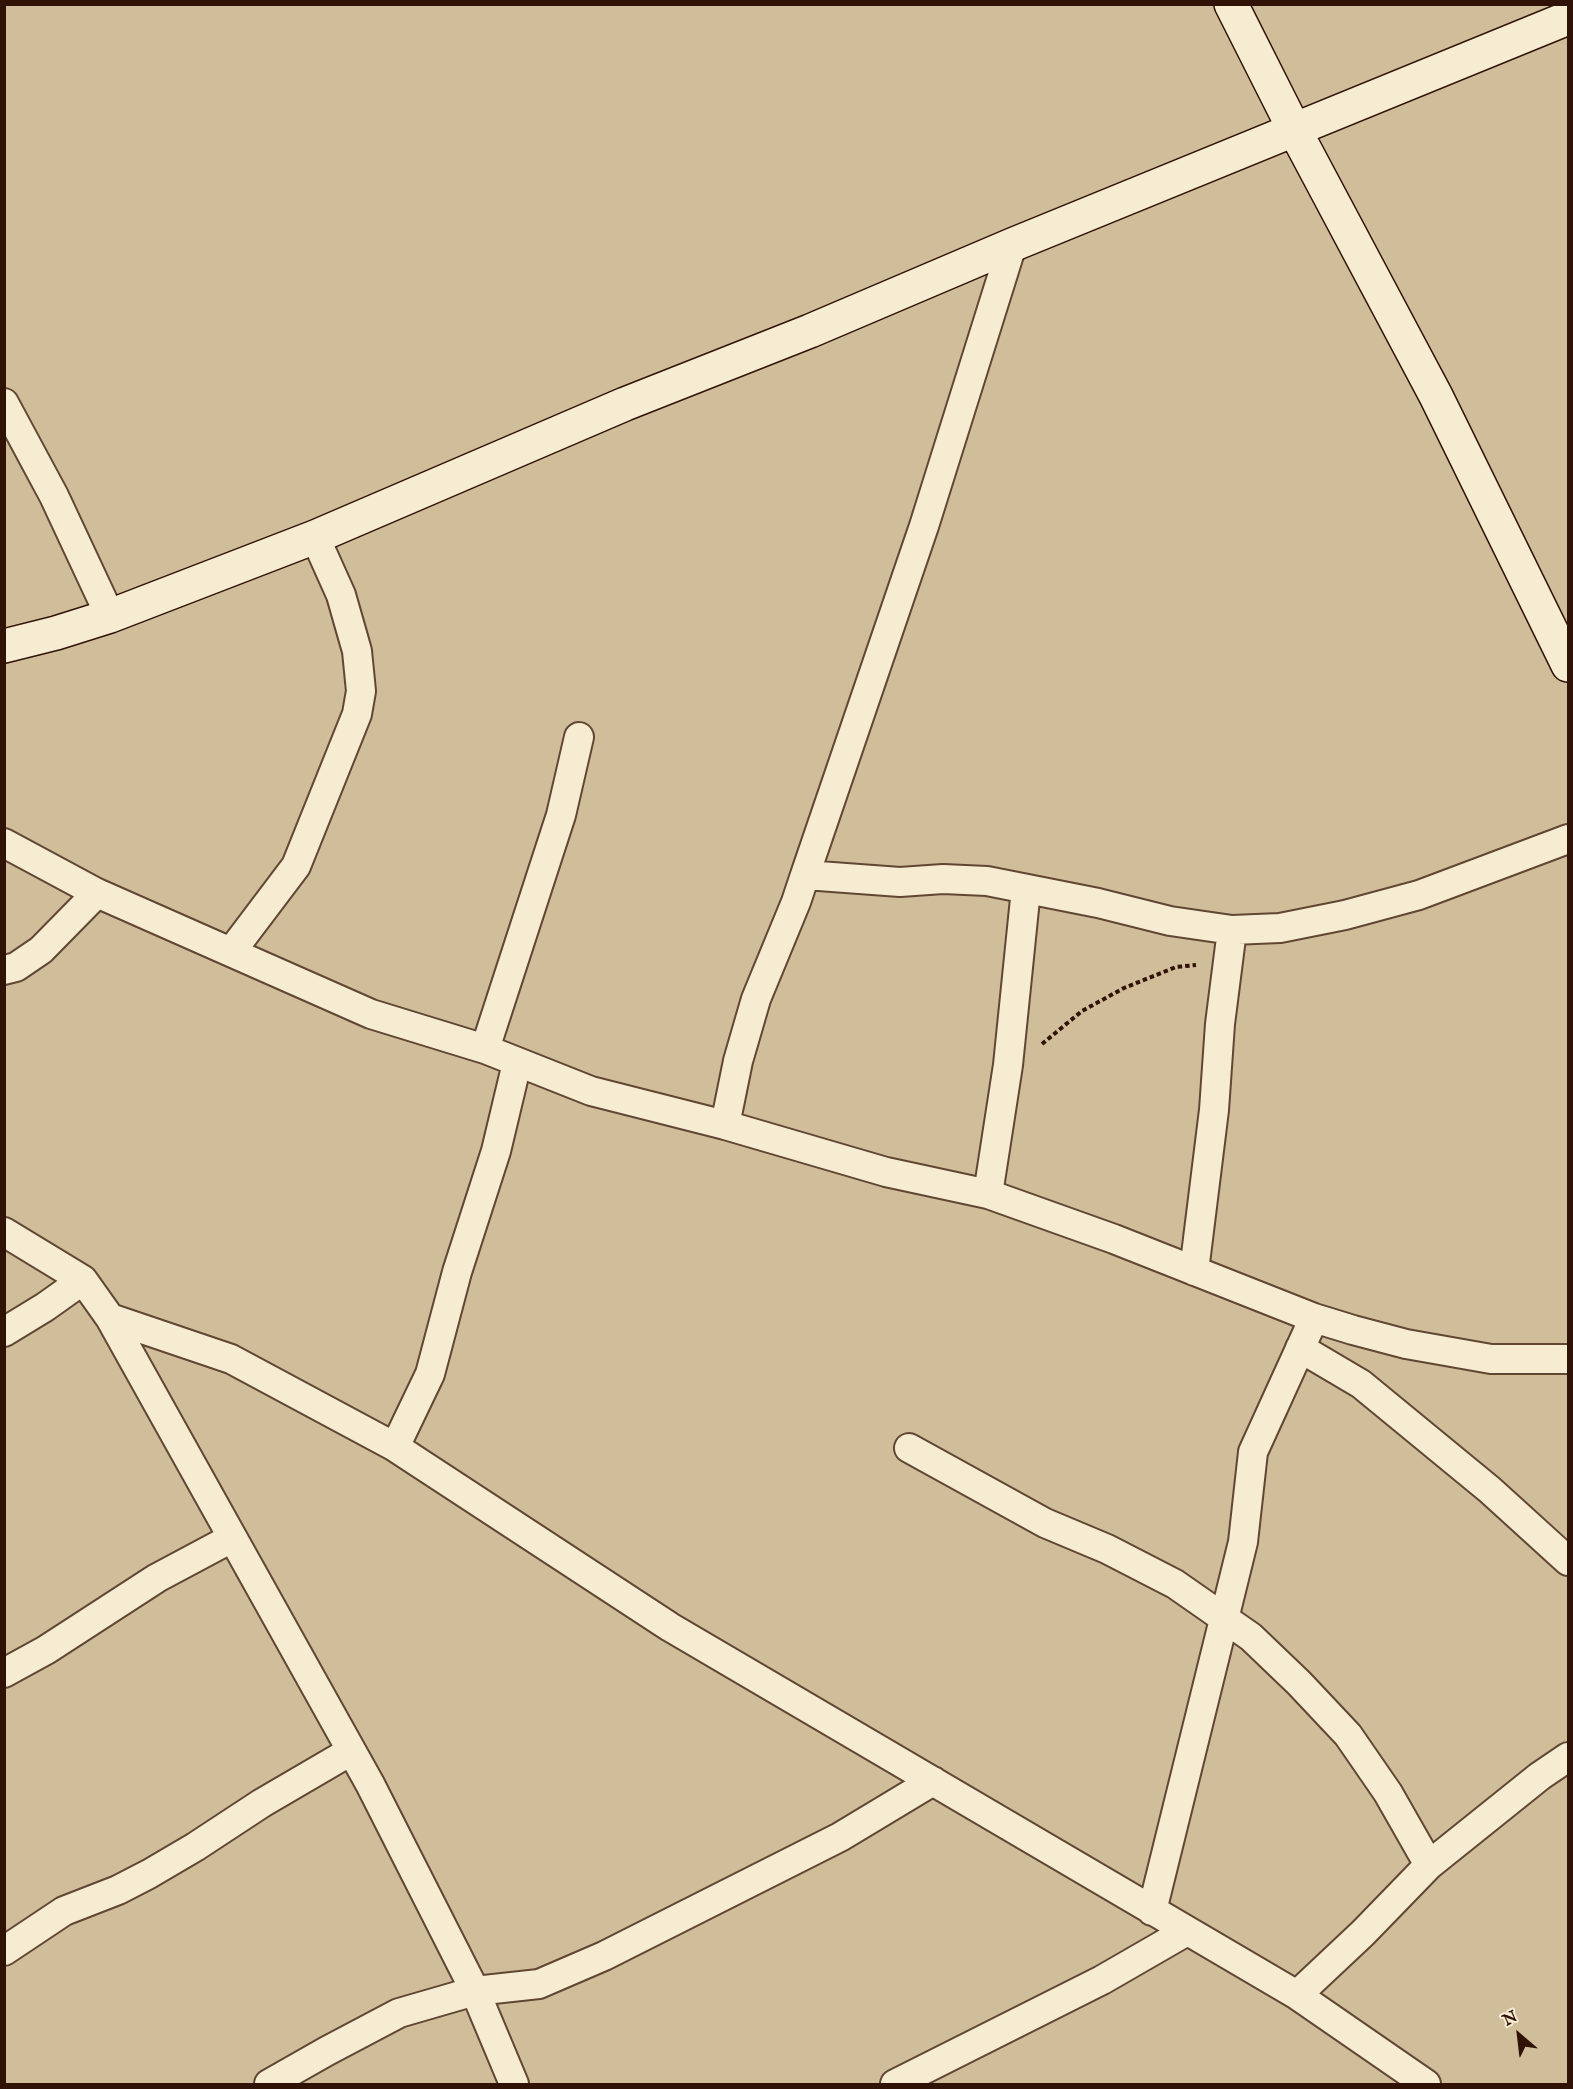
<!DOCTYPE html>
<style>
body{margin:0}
#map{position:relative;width:1573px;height:2089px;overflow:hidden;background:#f0e1b9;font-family:"IM FELL English",serif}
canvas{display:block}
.frame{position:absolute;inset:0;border:6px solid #311207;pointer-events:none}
.north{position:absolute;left:1489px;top:2005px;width:60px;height:60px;-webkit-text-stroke:4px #f5ecd2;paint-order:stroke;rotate:332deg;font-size:16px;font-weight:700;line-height:24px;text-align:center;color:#311207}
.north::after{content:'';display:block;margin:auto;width:21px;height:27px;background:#311207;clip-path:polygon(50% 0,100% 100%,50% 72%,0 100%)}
</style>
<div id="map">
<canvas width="1573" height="2089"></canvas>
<div class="frame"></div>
<div class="north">N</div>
</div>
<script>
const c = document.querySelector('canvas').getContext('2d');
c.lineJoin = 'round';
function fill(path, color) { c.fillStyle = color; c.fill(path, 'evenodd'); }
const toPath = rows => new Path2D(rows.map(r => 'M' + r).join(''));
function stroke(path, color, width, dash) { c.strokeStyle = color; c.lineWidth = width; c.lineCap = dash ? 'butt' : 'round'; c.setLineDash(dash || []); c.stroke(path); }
const green = toPath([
 [5,5,1568,5,1568,2084,5,2084]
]);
const path = toPath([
 [1042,1044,1082,1011,1124,988,1176,967,1196,965]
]);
const street = toPath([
 [4,403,54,496,110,616],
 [4,843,97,893,371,1014,485,1049,591,1091,725,1125,886,1172,988,1194,1114,1239,1314,1318,1353,1330,1406,1344,1491,1359,1568,1359],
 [805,875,924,526,1012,245],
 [1232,930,1280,928,1345,915,1419,895,1568,839],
 [231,952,296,866,357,714,361,691,357,651,341,595,315,537],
 [4,970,16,967,41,950,97,893],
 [485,1049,561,815,579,737],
 [725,1125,738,1061,756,999,796,902,805,875,900,882,943,879,987,881,1098,903,1170,921,1232,930,1220,1024,1214,1110,1194,1271],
 [988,1194,1008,1065,1026,889],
 [4,1232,83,1280,110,1318,370,1784,475,1991,514,2084],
 [110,1318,231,1359,395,1447,670,1627,1297,1995,1426,2084],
 [4,1332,45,1307,83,1280],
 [1300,1348,1361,1384,1490,1490,1568,1561],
 [395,1447,430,1374,457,1272,496,1151,517,1063],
 [909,1448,1045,1523,1107,1549,1175,1584,1251,1637,1299,1683,1348,1735,1388,1793,1429,1865],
 [4,1673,46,1650,157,1578,232,1538],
 [1152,1911,1243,1542,1253,1452,1314,1318],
 [4,1951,64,1911,118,1890,149,1874,195,1847,262,1803,351,1751],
 [1297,1995,1363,1933,1429,1865,1540,1776,1568,1757],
 [269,2084,327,2051,399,2013,475,1991,539,1984,604,1956,840,1837,933,1781],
 [895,2084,1102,1980,1187,1931]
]);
const secondary = toPath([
 [1231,4,1294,129,1436,396,1568,665],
 [4,646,56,633,110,616,315,537,625,404,810,331,1012,245,1568,18]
]);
fill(green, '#d0be9b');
stroke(street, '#614634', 32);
stroke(secondary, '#311207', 36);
stroke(path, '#311207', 4, [4.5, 3]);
stroke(street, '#f5ecd2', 28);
stroke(secondary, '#f5ecd2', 33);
</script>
